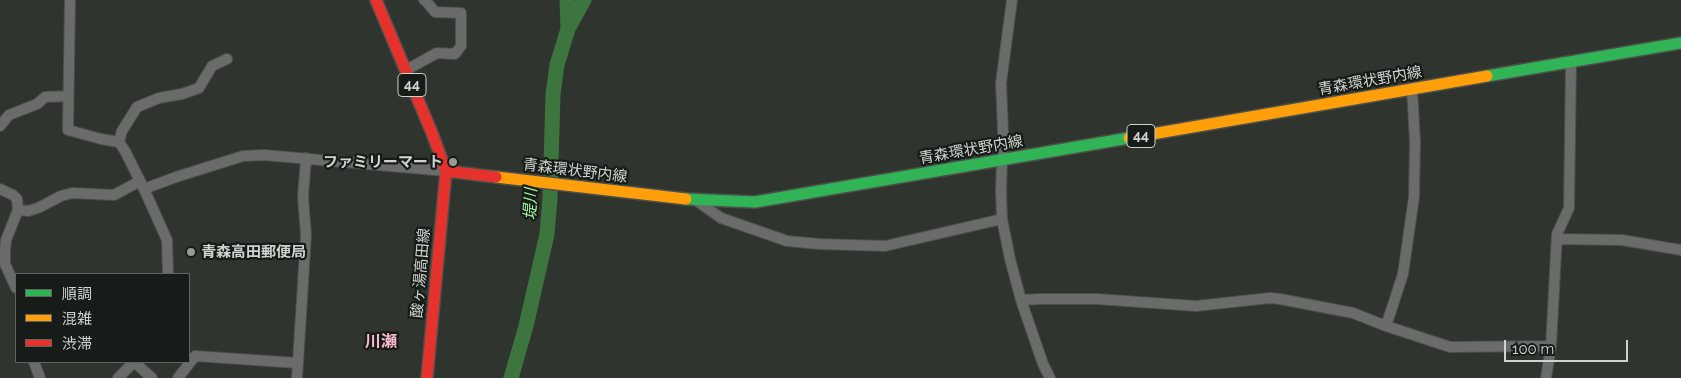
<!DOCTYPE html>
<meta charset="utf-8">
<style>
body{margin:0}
#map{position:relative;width:1681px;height:378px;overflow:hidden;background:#2f342f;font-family:Raleway,"Noto Sans JP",sans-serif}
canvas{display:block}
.legend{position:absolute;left:15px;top:273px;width:175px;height:90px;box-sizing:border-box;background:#181c18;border:1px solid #616561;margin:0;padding:6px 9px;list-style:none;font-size:15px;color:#ced3ce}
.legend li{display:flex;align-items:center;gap:10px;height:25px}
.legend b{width:25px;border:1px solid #616561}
.scale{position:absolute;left:1504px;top:340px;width:124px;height:22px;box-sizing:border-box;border:2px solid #ced3ce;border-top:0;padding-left:6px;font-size:15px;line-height:18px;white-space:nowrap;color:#ced3ce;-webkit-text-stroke:4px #181c18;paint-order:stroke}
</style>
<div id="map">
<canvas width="1681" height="378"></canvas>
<ul class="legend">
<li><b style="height:6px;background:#30b455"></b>順調</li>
<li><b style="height:6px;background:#ff9f0a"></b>混雑</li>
<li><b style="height:6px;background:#e5322d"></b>渋滞</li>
</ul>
<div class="scale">100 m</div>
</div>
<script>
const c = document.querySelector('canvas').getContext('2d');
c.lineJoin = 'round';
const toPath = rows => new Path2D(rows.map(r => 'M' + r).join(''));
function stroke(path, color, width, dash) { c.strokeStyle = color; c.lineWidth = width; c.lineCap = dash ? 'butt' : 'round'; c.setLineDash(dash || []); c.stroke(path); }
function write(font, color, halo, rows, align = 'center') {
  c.font = font + ' Raleway,"Noto Sans JP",sans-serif'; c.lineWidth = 4.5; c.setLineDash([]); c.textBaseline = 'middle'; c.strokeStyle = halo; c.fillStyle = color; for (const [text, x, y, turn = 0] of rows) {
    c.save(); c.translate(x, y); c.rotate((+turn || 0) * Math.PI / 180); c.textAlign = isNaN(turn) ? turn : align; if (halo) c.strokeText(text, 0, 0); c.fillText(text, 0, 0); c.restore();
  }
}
const river = toPath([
 [567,0,568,29],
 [511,378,526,326,547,234,550,199,553,94,557,65,568,29,584,0]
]);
const street = toPath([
 [70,0,68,130,101,139,119,142,125,151,144,189,167,240,168,274],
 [1012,0,1001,83,1003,131,1001,192,1002,219,1010,259,1021,300,1043,364,1050,378],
 [406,70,437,53,455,54,461,46,461,13,435,12,426,1,424,0],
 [0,126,9,115,37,104,45,97,68,96],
 [119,142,122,131,137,107,159,98,182,94,199,88,212,66,227,59],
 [0,189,13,195,17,199,18,210,6,240,5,251,5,264,16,288],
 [144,189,176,177,243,156,264,155,446,171],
 [697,201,721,218,787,241,819,244,885,246,1002,219],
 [18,210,28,211,38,208,61,196,72,193,114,195,140,181],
 [1557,239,1622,240,1681,250],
 [1021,300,1041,299,1097,299,1196,306,1270,298,1280,299,1353,313,1386,326,1450,347,1551,346,1546,378],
 [1386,326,1403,274,1414,197,1415,142,1412,88],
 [1551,346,1557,234,1569,208,1571,62],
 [34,362,40,378],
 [134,362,152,378],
 [118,378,134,362],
 [178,378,195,356,298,363],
 [297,378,306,235,303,197,306,158]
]);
const fast = toPath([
 [1487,76,1681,43],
 [686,199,755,202,1129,138]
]);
const slow = toPath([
 [1129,138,1487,76],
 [496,177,686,199]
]);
const jam = toPath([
 [376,0,432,133,446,171,496,177],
 [427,378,446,171]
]);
const markers = [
 [453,162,5,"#969b96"],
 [191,252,5,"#969b96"]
];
const shields = [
 [412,85,28],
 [1141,136,28]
];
const shieldNames = [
 ["44",412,85],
 ["44",1141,136]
];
const streetNames = [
 ["青森環状野内線",1370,81,-10],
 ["青森環状野内線",971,150,-10],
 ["青森環状野内線",575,171,7],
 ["酸ヶ湯高田線",421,273,-85]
];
const poiNames = [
 ["ファミリーマート",443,162],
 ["青森高田郵便局",201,252,"left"]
];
const waterNames = [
 ["堤川",531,204,-88]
];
const neighbourhoodNames = [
 ["川瀬",381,342]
];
stroke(river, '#3c763e', 15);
stroke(street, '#4c504c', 12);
stroke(fast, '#4c504c', 14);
stroke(slow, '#4c504c', 14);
stroke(jam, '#4c504c', 14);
stroke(street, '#6a6c6a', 10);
stroke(fast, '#30b455', 11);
stroke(slow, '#ff9f0a', 11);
stroke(jam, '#e5322d', 11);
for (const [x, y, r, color] of markers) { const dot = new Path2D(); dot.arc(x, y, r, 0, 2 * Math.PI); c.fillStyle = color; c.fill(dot); stroke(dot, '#181c18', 2); }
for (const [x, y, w] of shields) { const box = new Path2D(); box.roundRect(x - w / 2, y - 11.5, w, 23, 4); c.fillStyle = '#181c18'; c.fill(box); stroke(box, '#ced3ce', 1); }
write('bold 14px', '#ced3ce', null, shieldNames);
write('15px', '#ced3ce', '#181c18', streetNames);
write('bold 15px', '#ced3ce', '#181c18', poiNames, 'right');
write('italic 16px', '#a3faa4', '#181c18', waterNames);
write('bold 16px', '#fabad2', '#181c18', neighbourhoodNames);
</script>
